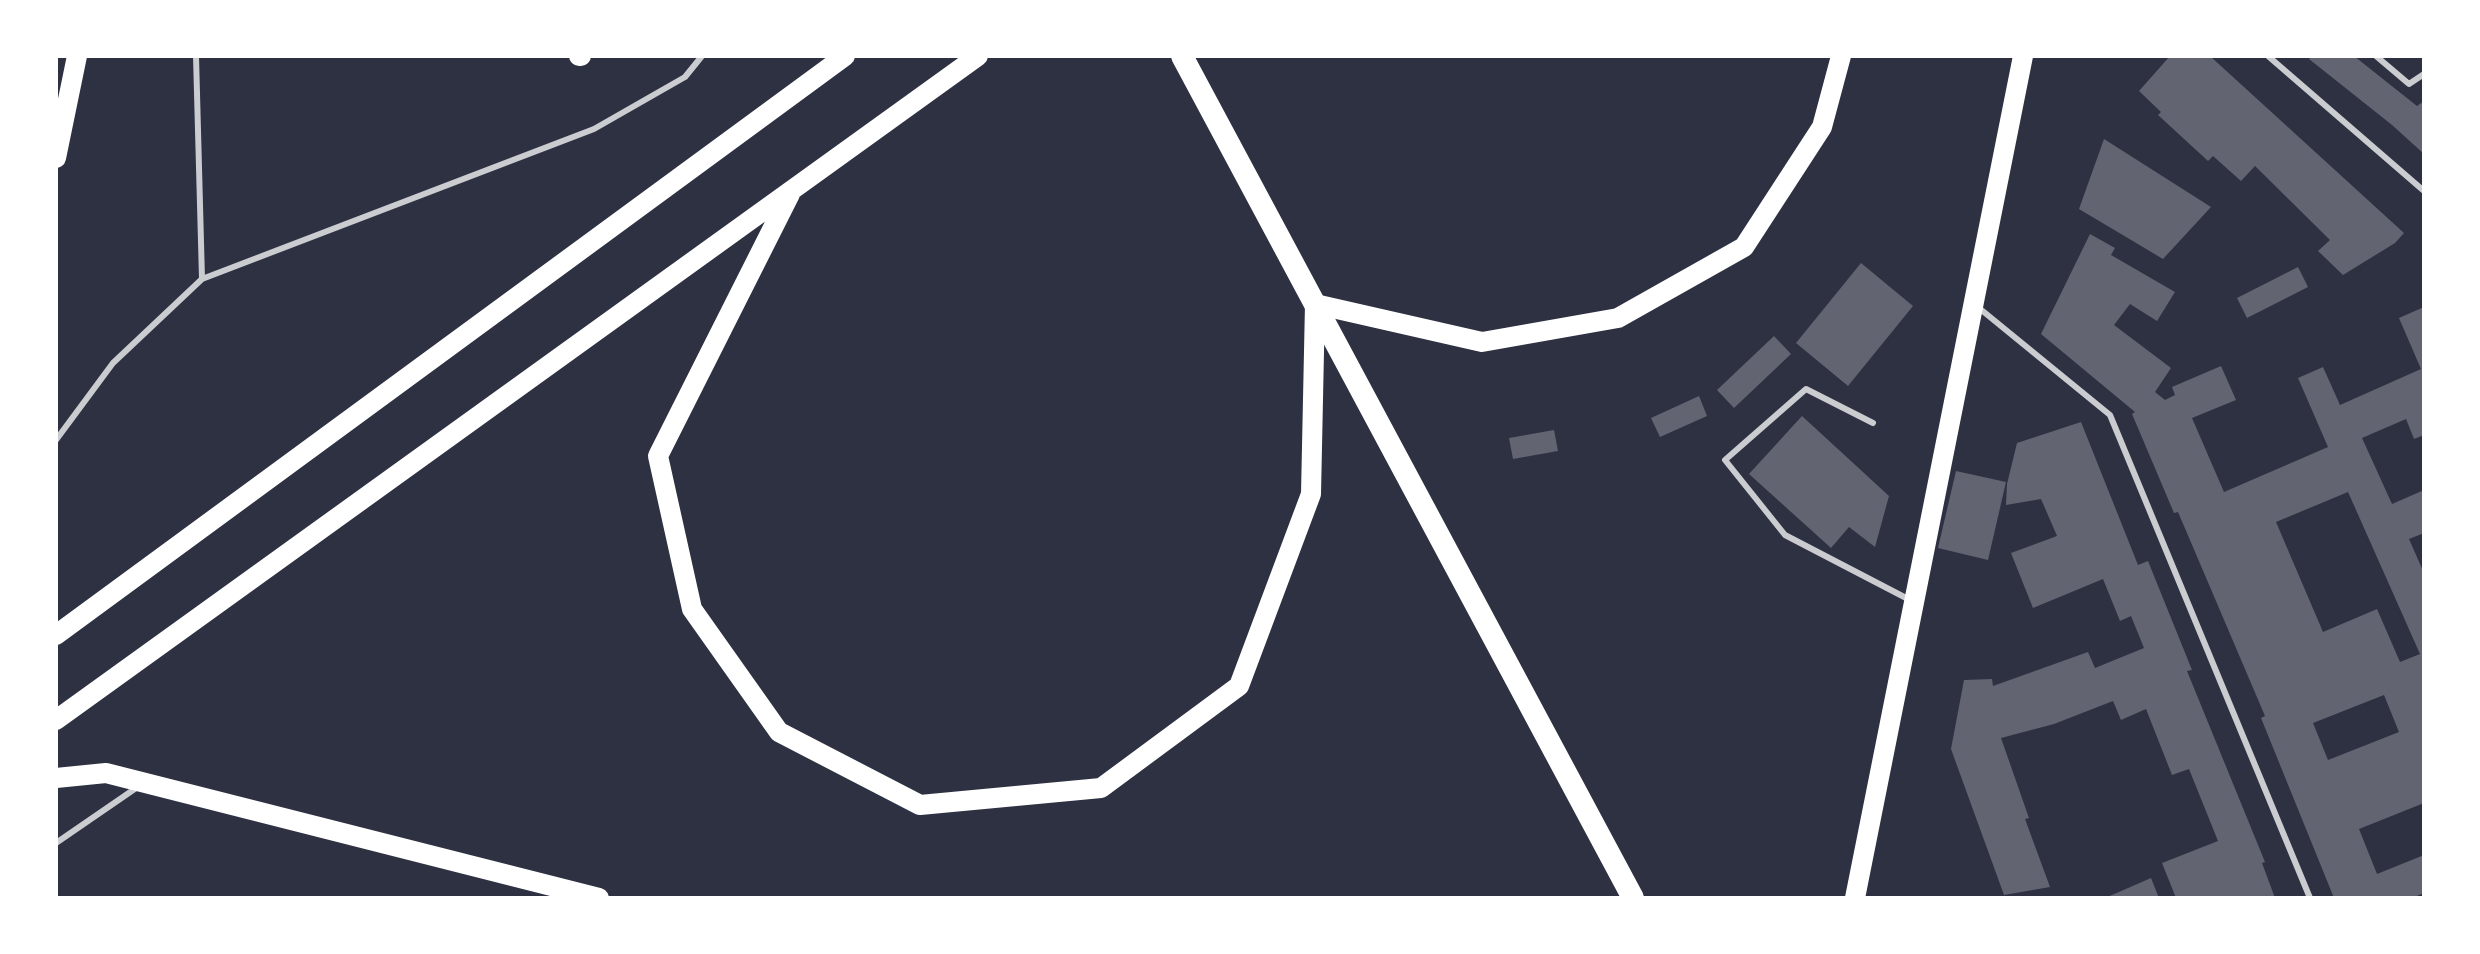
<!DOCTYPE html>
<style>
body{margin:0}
#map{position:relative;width:2480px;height:954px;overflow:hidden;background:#2d3142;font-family:Lato,sans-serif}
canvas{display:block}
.frame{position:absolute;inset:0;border:58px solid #fff;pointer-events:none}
</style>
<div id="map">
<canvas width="2480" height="954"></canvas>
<div class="frame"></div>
</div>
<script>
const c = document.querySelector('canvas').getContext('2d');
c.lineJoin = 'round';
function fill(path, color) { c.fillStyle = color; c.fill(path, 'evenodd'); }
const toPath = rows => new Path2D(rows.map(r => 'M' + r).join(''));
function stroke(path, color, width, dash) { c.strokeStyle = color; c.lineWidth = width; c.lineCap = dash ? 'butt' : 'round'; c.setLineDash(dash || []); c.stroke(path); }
const building = toPath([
 [2170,56,2210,56,2404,233,2395,243,2343,275,2318,251,2330,240,2255,166,2241,181,2213,156,2208,161,2158,115,2161,112,2139,91],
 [2311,56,2354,56,2417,106,2424,101,2424,154,2392,125,2309,59],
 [2104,139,2211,207,2163,259,2079,209],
 [2090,234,2115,248,2111,255,2175,292,2157,321,2130,304,2114,325,2171,368,2155,392,2165,400,2175,395,2172,387,2221,366,2236,400,2192,418,2224,492,2328,447,2298,378,2323,367,2340,405,2421,369,2399,318,2424,307,2424,435,2414,439,2406,419,2362,438,2392,504,2424,490,2424,533,2409,539,2424,573,2424,803,2359,829,2377,874,2424,855,2424,893,2412,898,2334,898,2261,718,2265,716,2178,512,2174,513,2132,414,2135,412,2041,334],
 [2348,492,2420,654,2400,662,2377,609,2323,632,2276,522],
 [2384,695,2399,732,2328,760,2313,723],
 [1861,263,1913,306,1848,386,1796,343],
 [2298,267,2308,287,2247,318,2237,298],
 [1774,336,1791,354,1734,408,1717,390],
 [1699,396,1707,416,1660,437,1651,418],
 [1802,416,1889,496,1875,547,1849,527,1831,548,1749,474],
 [2081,422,2138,565,2148,561,2192,670,2187,671,2265,862,2262,863,2275,898,2241,898,2240,896,2234,898,2176,898,2162,863,2218,841,2189,769,2172,775,2146,709,2121,720,2113,701,2054,724,2001,738,2029,818,2025,819,2050,887,2004,895,1951,749,1964,680,1992,679,1993,686,2088,652,2095,668,2144,648,2131,616,2120,621,2103,579,2033,608,2011,553,2057,536,2041,499,2006,505,2007,484,2017,443],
 [1554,430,1558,451,1513,459,1509,438],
 [1956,471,2006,482,1988,560,1938,548],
 [2151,878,2159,898,2105,898]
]);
const service = toPath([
 [196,56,202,279],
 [2268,56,2424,191],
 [2376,56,2409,84,2424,74],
 [1979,308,2110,415,2310,898],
 [1873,423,1806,389,1725,460,1785,535,1910,600],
 [56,440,113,363,202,279,594,129,685,77,702,56],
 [56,843,139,786]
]);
const primary = toPath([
 [579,56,581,56],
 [56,158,77,56],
 [790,194,658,456,692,609,779,732,920,805,1101,788,1239,686,1311,494,1315,304,1482,342,1618,318,1744,247,1822,127,1841,56],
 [56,635,845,56],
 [56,720,978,56],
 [56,778,106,773,599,898],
 [1855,898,2023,56]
]);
const trunk = toPath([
 [1182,56,1633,898]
]);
fill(building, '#626471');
stroke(service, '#caccd0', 6);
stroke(primary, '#fff', 20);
stroke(trunk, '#fff', 22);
</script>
